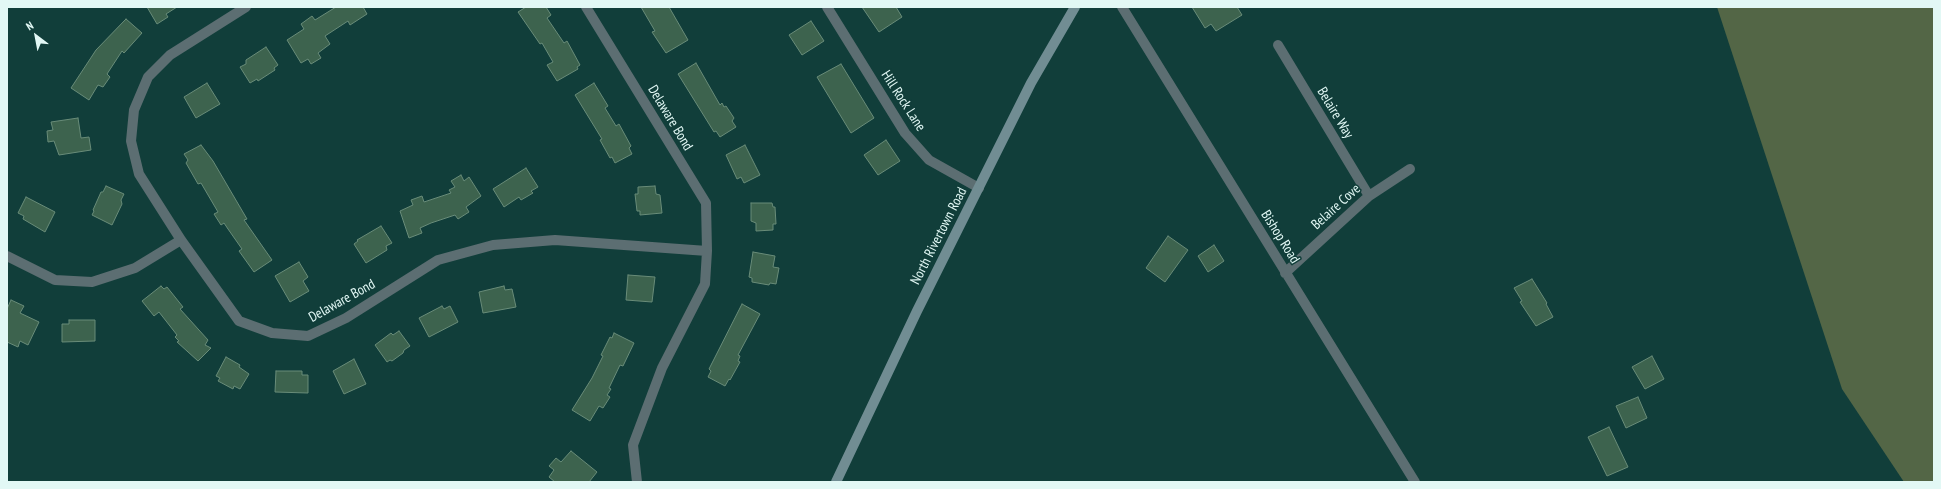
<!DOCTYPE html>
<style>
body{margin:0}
#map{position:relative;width:1941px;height:489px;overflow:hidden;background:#113e3a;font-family:"PT Sans Narrow",sans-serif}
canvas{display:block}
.frame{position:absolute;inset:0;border:8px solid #e2f8f5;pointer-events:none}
.north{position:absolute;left:16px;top:16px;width:40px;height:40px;-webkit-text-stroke:3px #113e3a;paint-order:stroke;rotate:328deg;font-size:11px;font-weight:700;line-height:16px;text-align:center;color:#e2f8f5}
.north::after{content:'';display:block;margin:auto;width:14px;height:18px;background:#e2f8f5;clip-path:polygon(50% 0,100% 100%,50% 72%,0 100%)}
</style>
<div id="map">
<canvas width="1941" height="489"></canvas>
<div class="frame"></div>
<div class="north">N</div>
</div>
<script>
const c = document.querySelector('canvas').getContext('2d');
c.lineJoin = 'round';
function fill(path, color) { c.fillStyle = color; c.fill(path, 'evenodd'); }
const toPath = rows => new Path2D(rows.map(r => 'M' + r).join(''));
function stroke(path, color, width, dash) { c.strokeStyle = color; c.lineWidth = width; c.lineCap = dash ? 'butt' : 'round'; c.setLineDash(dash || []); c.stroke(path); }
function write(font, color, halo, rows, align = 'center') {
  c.font = font + ' "PT Sans Narrow",sans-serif'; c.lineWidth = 3; c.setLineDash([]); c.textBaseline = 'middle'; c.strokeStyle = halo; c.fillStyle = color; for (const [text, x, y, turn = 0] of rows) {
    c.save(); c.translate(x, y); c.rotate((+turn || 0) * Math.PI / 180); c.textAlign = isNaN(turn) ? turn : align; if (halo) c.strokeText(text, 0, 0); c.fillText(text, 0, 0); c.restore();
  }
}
const forest = toPath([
 [1717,7,1934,7,1934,482,1904,482,1842,389]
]);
const building = toPath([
 [147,7,177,7,166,14,168,17,157,24,147,7],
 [336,7,363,7,367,14,350,25,348,21,325,36,330,44,318,53,321,58,311,64,308,59,301,63,287,40,304,29,301,24,312,16,315,20,336,7],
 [526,7,546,7,551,15,547,18,564,43,567,41,580,65,577,67,578,69,557,81,547,65,553,62,542,43,540,44,518,12,526,7],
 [641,7,669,7,688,40,666,53,652,32,655,31,641,7],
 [862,7,896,7,902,17,879,32,862,7],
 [1192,7,1237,7,1242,15,1216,31,1211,24,1205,28,1192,7],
 [126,19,142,33,124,53,122,51,107,74,110,77,103,87,98,85,89,100,71,88,96,50,126,19],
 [811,21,824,41,802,55,789,35,811,21],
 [266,47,278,65,274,68,275,70,258,81,257,79,250,83,240,67,246,64,246,60,266,47],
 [696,63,720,105,722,103,724,107,726,106,734,118,732,121,736,127,720,137,716,131,714,132,678,74,696,63],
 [841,64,874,118,851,133,817,77,841,64],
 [207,83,220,104,196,118,184,97,207,83],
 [594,83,608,106,605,108,616,126,619,124,631,146,629,148,632,154,615,163,612,157,610,158,600,140,602,139,575,95,594,83],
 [78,118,81,138,89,137,91,150,59,155,54,141,48,142,47,131,53,130,51,122,78,118],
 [886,140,900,161,878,175,864,155,886,140],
 [201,145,213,161,247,219,244,220,272,260,254,272,239,251,242,249,228,229,224,223,221,225,214,214,218,212,201,183,198,184,186,163,188,160,184,154,201,145],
 [745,145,760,175,744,183,741,177,737,179,726,155,745,145],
 [526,168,538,187,531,191,533,193,521,200,519,197,504,207,493,189,526,168],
 [461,175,464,181,469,177,481,196,466,207,469,212,458,219,455,215,431,223,420,228,422,233,409,238,400,211,413,205,411,200,422,196,424,202,451,193,449,190,455,187,451,181,461,175],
 [106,186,124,194,121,200,122,204,112,225,92,215,94,211,93,210,101,192,103,192,106,186],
 [655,186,656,194,660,195,662,213,640,215,640,211,637,211,635,194,638,194,638,187,655,186],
 [26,197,55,212,45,232,23,219,24,216,18,213,26,197],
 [751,203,772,203,773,207,775,207,776,224,773,224,773,230,756,231,756,223,751,221,751,203],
 [381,226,392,243,386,246,387,250,366,263,354,244,358,241,357,240,381,226],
 [1168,236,1188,250,1165,282,1146,268,1168,236],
 [1214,245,1224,261,1208,272,1198,256,1214,245],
 [753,252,775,256,773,267,779,268,776,284,770,283,769,285,752,282,752,278,749,277,753,252],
 [299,262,308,277,303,281,309,291,290,302,275,276,299,262],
 [628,275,655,277,652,302,626,300,628,275],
 [1532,279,1547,303,1546,304,1553,317,1536,326,1520,302,1522,301,1514,288,1532,279],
 [161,286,164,289,167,287,183,307,180,309,208,340,205,345,211,348,198,361,177,342,179,341,175,337,177,335,159,312,154,316,142,301,161,286],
 [504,286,505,290,512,289,516,307,483,313,479,292,504,286],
 [11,300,24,306,20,313,39,322,28,345,20,341,18,347,7,342,7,309,11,300],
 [742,304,760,314,738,355,740,356,738,361,740,362,730,380,729,379,725,386,708,377,711,371,709,369,742,304],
 [442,306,444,309,450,306,458,322,429,337,419,318,442,306],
 [69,320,95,320,95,341,62,342,62,324,69,324,69,320],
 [399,331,410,346,404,350,403,353,392,361,390,360,387,362,375,345,391,333,393,335,399,331],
 [614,333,634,343,623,366,620,365,609,388,611,389,607,395,610,397,603,408,599,406,590,421,572,410,592,378,603,356,601,355,610,337,612,338,614,333],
 [1652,356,1664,379,1645,389,1632,367,1652,356],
 [226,357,240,365,239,367,249,374,240,389,234,386,233,389,218,381,220,378,216,376,226,357],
 [354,359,366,384,344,394,333,371,354,359],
 [276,371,302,371,302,375,308,375,308,393,275,392,276,371],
 [1638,397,1647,418,1626,428,1616,406,1638,397],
 [1609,427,1628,467,1607,476,1588,437,1609,427],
 [571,451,597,472,589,482,555,482,549,477,554,470,549,466,556,458,561,462,571,451]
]);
const street = toPath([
 [246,7,170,55,148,77,134,110,131,141,139,174,181,240,239,321,272,333,308,336,346,318,438,260,493,245,555,240,707,251],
 [586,7,706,203,707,251,705,284,662,368,633,445,637,482],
 [827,7,905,133,929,160,979,188],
 [1122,7,1415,482],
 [1278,45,1369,196],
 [7,256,55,280,92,282,135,268,181,240],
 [1285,273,1369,196,1410,169]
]);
const secondary = toPath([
 [836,482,917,311,1031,83,1075,7]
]);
const streetNames = [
 ["Hill Rock Lane",903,101,57],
 ["Belaire Way",1335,113,59],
 ["Delaware Bond",670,118,59],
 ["Belaire Cove",1336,207,-42],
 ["North Rivertown Road",939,236,-63],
 ["Bishop Road",1280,237,58],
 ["Delaware Bond",342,301,-29]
];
fill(forest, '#536646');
fill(building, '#3d634e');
stroke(building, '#698c79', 1);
stroke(street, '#5c6e72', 10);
stroke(secondary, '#718d93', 10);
write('14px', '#e2f8f5', '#113e3a', streetNames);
</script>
